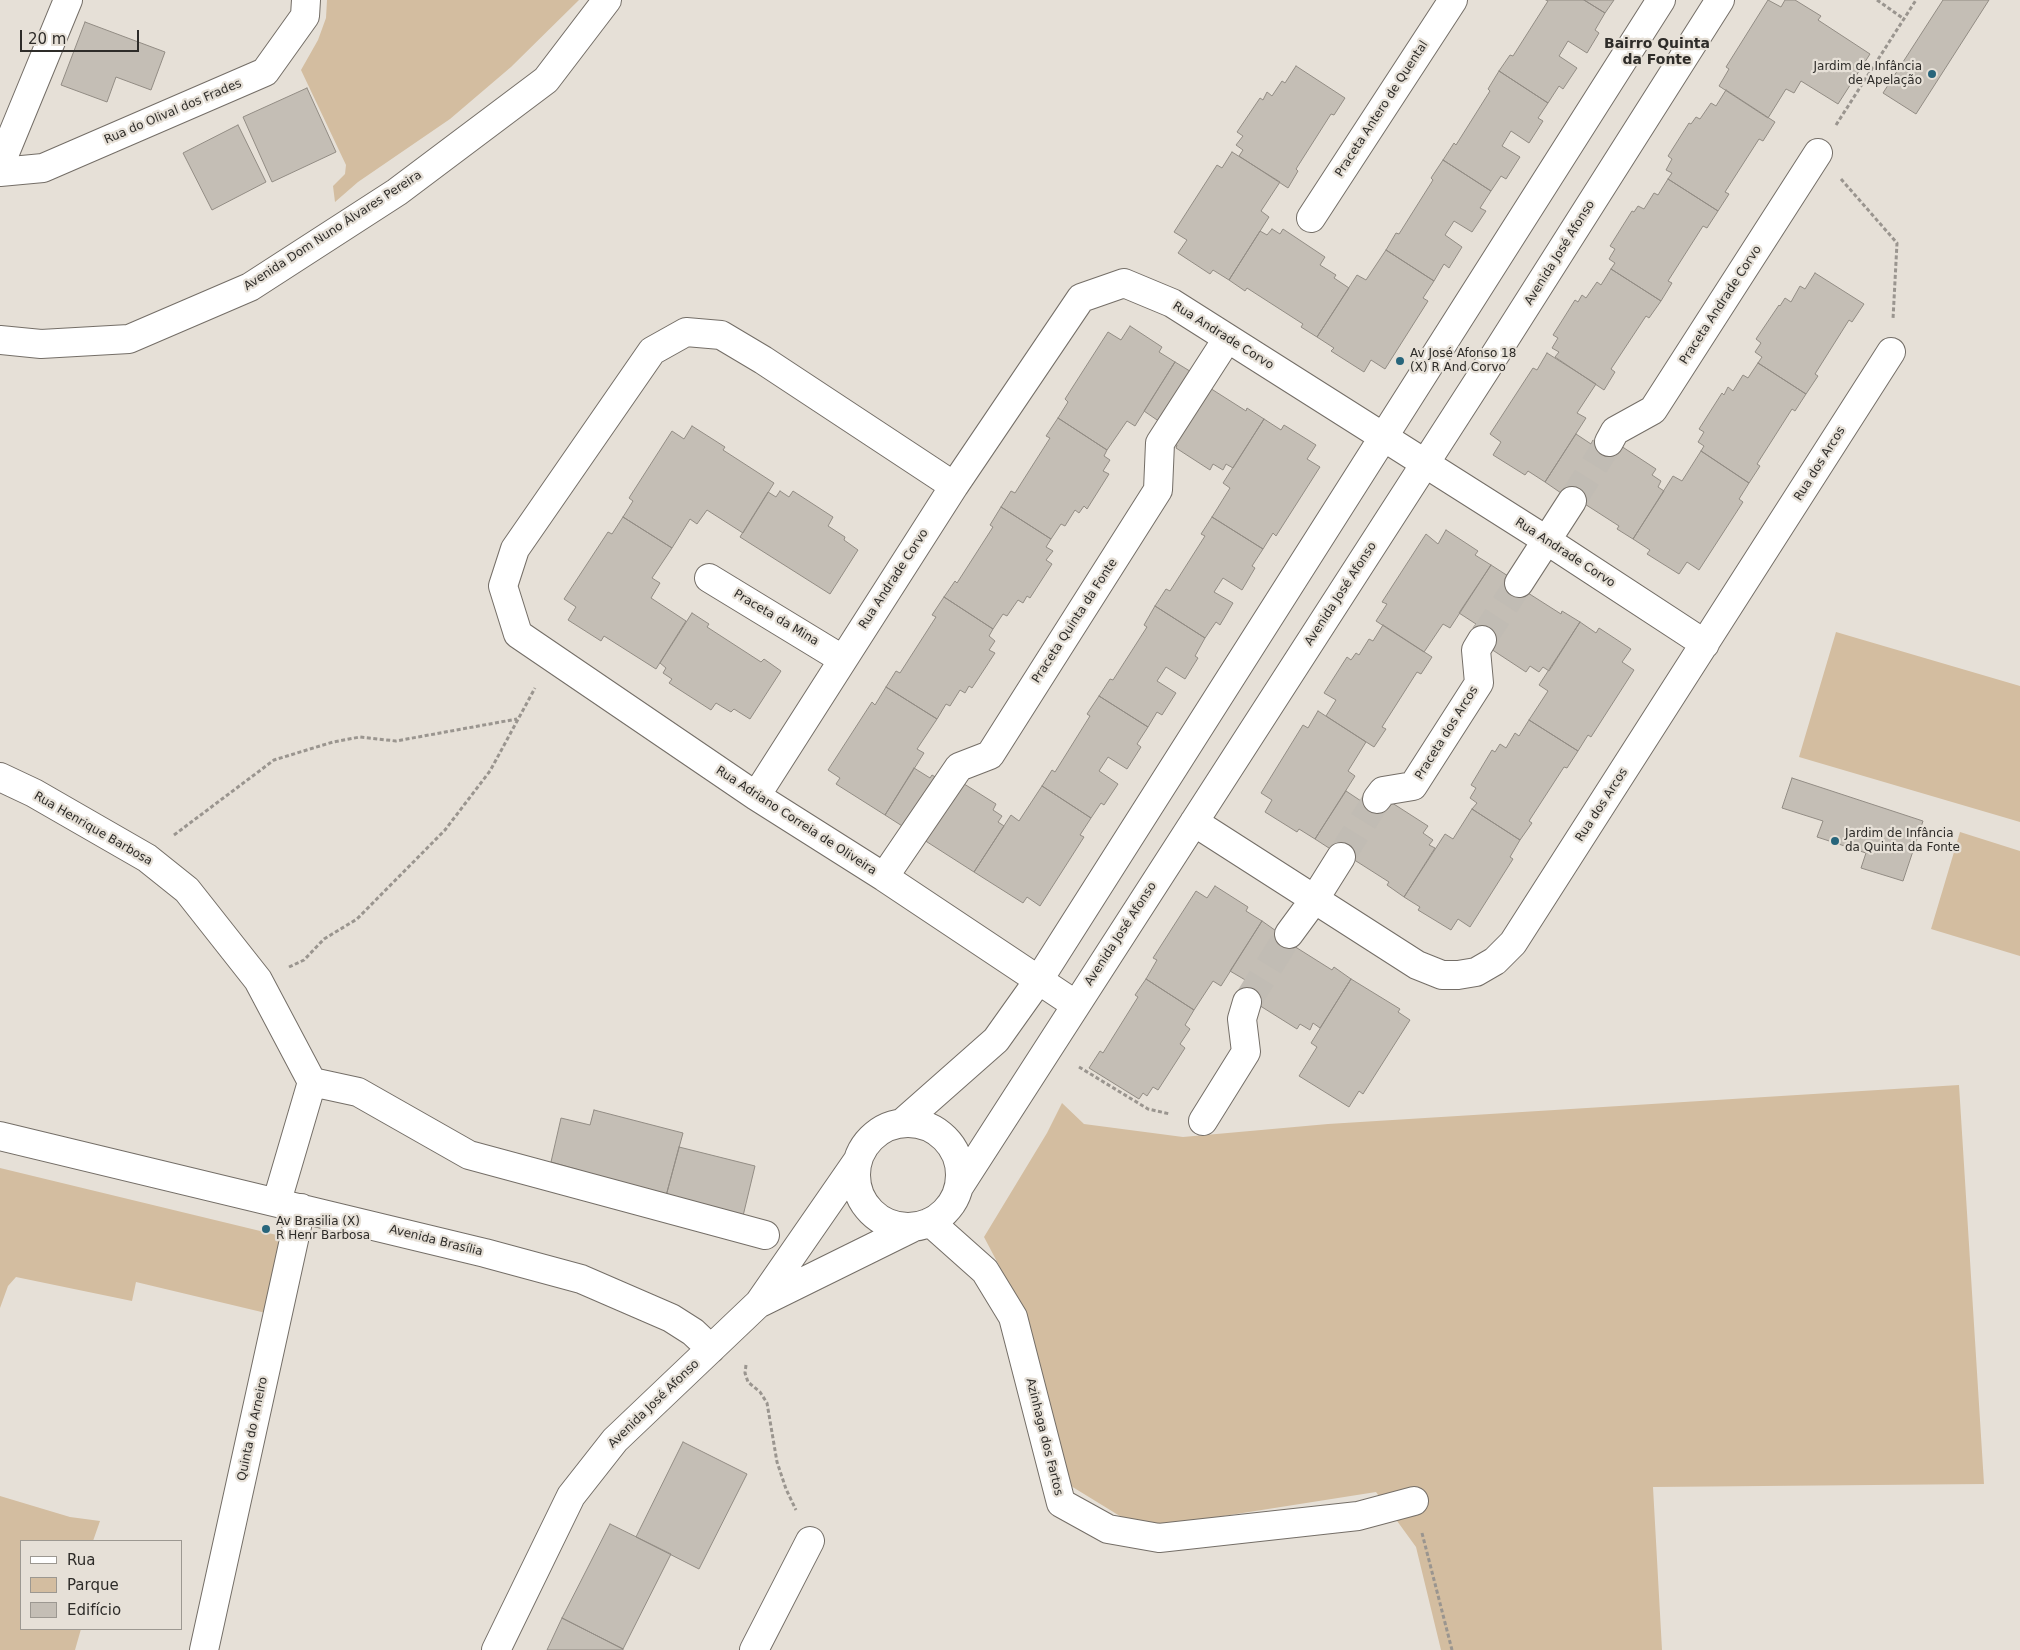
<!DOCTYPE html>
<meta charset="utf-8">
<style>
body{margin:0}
#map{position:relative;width:2020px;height:1650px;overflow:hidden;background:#e6e0d7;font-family:"DejaVu Sans",sans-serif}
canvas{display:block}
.legend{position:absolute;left:20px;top:1540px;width:162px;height:90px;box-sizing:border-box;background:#e6e0d7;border:1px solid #9c9891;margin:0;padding:6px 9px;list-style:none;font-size:15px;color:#2e2c29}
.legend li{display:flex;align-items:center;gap:10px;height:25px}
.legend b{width:25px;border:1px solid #9c9891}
.scale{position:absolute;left:20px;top:30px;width:119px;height:22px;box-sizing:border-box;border:2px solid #2e2c29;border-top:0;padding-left:6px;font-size:15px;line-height:18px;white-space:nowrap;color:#2e2c29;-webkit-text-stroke:4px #e6e0d7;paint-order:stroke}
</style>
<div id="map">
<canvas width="2020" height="1650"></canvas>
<ul class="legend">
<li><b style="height:6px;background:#fff"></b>Rua</li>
<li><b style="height:14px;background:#d3bda0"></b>Parque</li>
<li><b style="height:14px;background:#c4beb5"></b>Edifício</li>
</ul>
<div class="scale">20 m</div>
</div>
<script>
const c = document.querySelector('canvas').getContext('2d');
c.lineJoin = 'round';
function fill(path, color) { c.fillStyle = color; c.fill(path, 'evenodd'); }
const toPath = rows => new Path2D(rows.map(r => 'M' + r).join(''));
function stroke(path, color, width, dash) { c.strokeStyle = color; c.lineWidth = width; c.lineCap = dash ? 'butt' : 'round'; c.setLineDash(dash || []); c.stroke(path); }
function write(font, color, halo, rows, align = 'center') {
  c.font = font + ' "DejaVu Sans",sans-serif'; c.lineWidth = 4.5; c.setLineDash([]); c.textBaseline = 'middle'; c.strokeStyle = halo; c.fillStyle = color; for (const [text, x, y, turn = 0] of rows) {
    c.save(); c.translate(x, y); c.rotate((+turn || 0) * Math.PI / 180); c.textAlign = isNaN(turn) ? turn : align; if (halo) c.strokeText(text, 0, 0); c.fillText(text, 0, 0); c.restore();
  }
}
const green = toPath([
 [327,0,579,0,511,67,450,119,358,182,335,202,333,186,345,174,346,165,301,70,318,40,326,18],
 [1836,632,2020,686,2020,822,1799,757],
 [1960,832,2020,851,2020,956,1931,929],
 [1959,1085,1984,1484,1653,1487,1662,1650,1441,1650,1416,1547,1376,1492,1141,1529,1071,1486,1023,1311,984,1237,1047,1133,1062,1103,1084,1124,1183,1137,1328,1124],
 [0,1168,285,1237,270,1314,136,1282,132,1301,16,1277,8,1286,0,1308],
 [0,1496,70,1517,100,1521,93,1541,21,1541,21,1629,81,1629,75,1650,0,1650]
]);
const building = toPath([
 [1546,0,1584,0,1605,13,1595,30,1599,33,1587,53,1568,41,1559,56,1577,68,1563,89,1559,86,1548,103,1499,71,1510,55,1513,56,1548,1,1546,0],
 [1584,0,1614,0,1605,13,1584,0],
 [1768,0,1781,7,1785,0,1795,0,1821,16,1818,20,1870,54,1838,104,1801,81,1794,93,1786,89,1768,118,1719,86,1729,69,1726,67,1768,0],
 [1943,0,1989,0,1916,114,1883,93,1943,0],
 [85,22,165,52,151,90,116,77,107,102,61,85,85,22],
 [1296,66,1345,98,1334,115,1331,114,1296,169,1298,171,1288,188,1239,156,1243,150,1236,145,1243,136,1237,132,1260,98,1263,100,1267,92,1272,96,1282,81,1285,83,1296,66],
 [1499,71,1548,103,1538,118,1543,121,1529,143,1511,131,1502,146,1520,157,1506,179,1501,176,1491,191,1443,160,1454,143,1456,145,1490,91,1488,89,1499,71],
 [307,88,336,152,272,182,243,117,307,88],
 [1726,90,1775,122,1763,141,1759,139,1725,192,1729,194,1718,211,1668,179,1672,173,1666,170,1672,159,1668,156,1689,123,1691,124,1696,117,1700,119,1711,103,1716,106,1726,90],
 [238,125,266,182,212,210,183,153,238,125],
 [1232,152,1280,182,1261,211,1269,217,1229,280,1213,270,1210,274,1178,253,1187,240,1174,232,1217,165,1222,168,1232,152],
 [1443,160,1491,191,1480,208,1486,211,1472,232,1454,221,1445,235,1462,247,1449,268,1444,264,1434,281,1386,250,1396,233,1399,234,1433,180,1431,178,1443,160],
 [1668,179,1718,211,1707,228,1703,226,1668,281,1672,283,1661,301,1611,269,1615,263,1609,259,1615,249,1610,246,1632,211,1634,212,1638,206,1644,209,1654,193,1658,195,1668,179],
 [1272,229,1280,234,1283,229,1325,257,1320,265,1336,275,1334,278,1349,288,1317,337,1301,327,1303,324,1247,288,1245,291,1229,280,1260,231,1267,235,1272,229],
 [1386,250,1434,281,1423,298,1428,301,1385,369,1371,360,1364,372,1331,351,1334,348,1317,337,1357,275,1366,280,1386,250],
 [1611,269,1661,301,1649,318,1646,316,1611,369,1615,372,1604,390,1555,357,1559,352,1552,348,1558,338,1553,335,1575,300,1578,302,1582,295,1586,298,1597,282,1601,285,1611,269],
 [1815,273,1864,304,1852,322,1849,320,1815,374,1818,376,1806,394,1758,363,1762,357,1755,352,1761,343,1756,339,1779,305,1780,306,1785,298,1791,302,1800,286,1805,289,1815,273],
 [1130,326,1162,347,1159,352,1175,362,1135,426,1127,421,1107,450,1058,418,1068,402,1065,399,1108,332,1121,340,1130,326],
 [1547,353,1596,384,1577,413,1586,418,1545,482,1528,471,1525,475,1493,455,1501,442,1490,434,1533,368,1537,370,1547,353],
 [1175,362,1193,373,1191,376,1246,411,1247,408,1264,419,1233,468,1226,464,1223,470,1213,464,1210,470,1176,448,1177,445,1171,440,1160,422,1144,411,1175,362],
 [1758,363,1806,394,1795,411,1792,409,1757,464,1760,466,1749,483,1701,451,1704,446,1698,442,1704,432,1699,429,1722,393,1724,395,1728,387,1733,391,1743,375,1748,378,1758,363],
 [1058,418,1107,450,1104,456,1110,460,1103,471,1109,474,1087,509,1084,506,1079,513,1075,510,1065,526,1061,524,1051,539,1001,507,1011,491,1015,493,1050,438,1046,436,1058,418],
 [1264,419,1281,430,1284,425,1316,445,1307,459,1320,467,1276,536,1273,533,1263,549,1212,517,1230,488,1223,483,1264,419],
 [692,426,725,447,723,450,774,483,743,533,707,510,697,524,690,519,672,548,623,517,633,501,629,498,672,431,684,439,692,426],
 [1576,434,1591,444,1593,440,1609,450,1621,446,1656,469,1652,475,1661,481,1658,487,1664,491,1633,539,1617,529,1619,526,1563,490,1561,493,1545,482,1576,434],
 [1701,451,1749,483,1739,499,1743,502,1699,570,1687,562,1679,574,1647,554,1650,550,1633,539,1673,476,1682,481,1701,451],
 [780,491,789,497,793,491,833,517,828,526,845,537,844,540,858,550,830,594,740,537,768,492,776,497,780,491],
 [1001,507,1051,539,1046,547,1053,551,1046,560,1052,564,1030,598,1027,596,1023,603,1018,600,1007,616,1003,614,993,629,944,597,955,581,957,583,993,527,990,525,1001,507],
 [623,517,672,548,652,578,660,583,651,598,686,621,656,669,604,636,601,641,568,620,576,607,564,599,608,532,612,534,623,517],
 [1212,517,1263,549,1252,566,1255,568,1242,590,1223,578,1214,592,1233,603,1220,625,1216,622,1205,638,1155,606,1166,589,1170,591,1205,536,1201,534,1212,517],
 [1446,530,1478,551,1475,555,1491,565,1450,628,1443,624,1424,652,1376,621,1387,604,1382,602,1426,534,1438,544,1446,530],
 [1491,565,1508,576,1506,579,1561,614,1562,611,1580,622,1549,671,1543,667,1539,672,1530,666,1526,672,1491,649,1488,638,1473,628,1476,624,1459,613,1491,565],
 [944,597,993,629,989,636,995,641,989,650,995,653,972,688,969,686,965,693,960,690,950,706,946,704,937,719,886,687,896,671,900,673,936,617,932,615,944,597],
 [1155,606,1205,638,1195,656,1198,658,1185,679,1166,667,1157,681,1176,693,1162,715,1157,712,1148,727,1099,696,1110,679,1113,680,1147,627,1144,625,1155,606],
 [692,613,709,624,707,627,761,662,764,659,781,671,750,719,734,709,731,712,716,703,711,710,669,683,672,679,663,673,666,668,660,663,692,613],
 [1580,622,1596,633,1599,628,1631,649,1622,662,1634,670,1591,737,1588,735,1578,751,1529,720,1548,691,1539,685,1580,622],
 [1383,625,1432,657,1421,674,1417,672,1382,727,1386,729,1374,747,1326,716,1336,700,1324,693,1347,657,1351,660,1356,653,1359,655,1369,639,1373,641,1383,625],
 [886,687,937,719,917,749,924,753,885,815,836,784,840,778,828,770,872,702,875,705,886,687],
 [1099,696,1148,727,1137,744,1141,747,1127,769,1108,757,1099,771,1118,784,1104,805,1101,803,1091,818,1042,786,1052,770,1055,772,1090,716,1087,714,1099,696],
 [1318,711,1366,742,1348,771,1355,776,1315,839,1299,829,1297,832,1265,812,1272,800,1261,793,1303,725,1308,728,1318,711],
 [1529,720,1578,751,1567,768,1564,767,1529,821,1532,823,1520,840,1472,809,1477,803,1470,798,1476,788,1471,785,1492,750,1495,752,1500,744,1506,748,1515,733,1519,736,1529,720],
 [914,768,930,778,932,775,949,785,961,782,996,804,993,810,1002,816,998,822,1004,826,974,872,885,815,914,768],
 [1792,778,1923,821,1903,881,1861,868,1866,853,1817,837,1823,821,1782,808,1792,778],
 [1042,786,1091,818,1080,835,1084,837,1040,906,1027,897,1023,903,974,872,1011,815,1019,821,1042,786],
 [1346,791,1361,801,1364,796,1381,806,1386,799,1428,826,1423,833,1433,840,1429,845,1435,848,1404,897,1387,885,1389,882,1334,847,1332,850,1315,839,1346,791],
 [1472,809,1520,840,1510,857,1513,859,1470,927,1458,919,1451,930,1418,910,1420,907,1404,897,1445,834,1453,839,1472,809],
 [1215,886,1248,907,1246,911,1262,921,1221,986,1213,981,1194,1010,1146,979,1157,960,1153,958,1196,891,1207,898,1215,886],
 [1262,921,1279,933,1278,936,1332,970,1334,967,1351,979,1320,1028,1313,1023,1310,1030,1300,1024,1297,1029,1254,1002,1258,995,1244,986,1247,981,1230,971,1262,921],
 [1146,979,1194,1010,1185,1025,1190,1029,1180,1044,1185,1048,1158,1090,1153,1087,1147,1096,1143,1093,1139,1099,1089,1068,1100,1051,1103,1053,1138,997,1135,995,1146,979],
 [1351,979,1400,1009,1398,1012,1410,1020,1363,1094,1359,1091,1349,1107,1299,1076,1317,1047,1311,1043,1351,979],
 [594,1110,683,1133,666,1196,578,1173,579,1170,551,1162,561,1118,590,1125,594,1110],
 [679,1147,755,1166,743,1216,666,1196,679,1147],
 [683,1442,747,1474,699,1569,636,1537,683,1442],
 [610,1524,671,1554,623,1649,562,1618,610,1524],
 [562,1618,623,1649,623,1650,547,1650,562,1618]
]);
const minorTunnel = toPath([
 [1572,501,1609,442],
 [1482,640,1519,583],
 [1341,857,1377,799],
 [1247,1002,1289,934]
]);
const path = toPath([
 [1877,0,1904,19],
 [1836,125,1916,0],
 [1841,179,1897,243,1893,319],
 [174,835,274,760,333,742,360,737,396,741,517,719],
 [289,967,304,960,324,939,357,919,445,830,490,771,535,688],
 [1079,1067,1148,1109,1170,1114],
 [746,1365,745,1373,748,1382,760,1392,767,1403,777,1462,786,1489,796,1510],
 [1422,1533,1452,1650]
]);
const minor = toPath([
 [0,165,68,0],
 [0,172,43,168,265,72,305,16,306,0],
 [1311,218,1453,0],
 [1609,442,1615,431,1653,410,1818,153],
 [954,486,763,360,721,335,686,332,652,351,515,549,503,586,518,634,756,796,884,877,1076,1005],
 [709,578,842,659],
 [1519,583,1572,501],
 [0,777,34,793,147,858,187,890,258,980,312,1082,277,1201],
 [756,796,954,486,1081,298,1124,283,1172,303,1546,540,1705,644],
 [1377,799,1383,791,1413,786,1479,683,1476,650,1482,640],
 [1194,822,1417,965,1442,975,1458,975,1476,972,1495,961,1513,943,1891,352],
 [884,877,959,767,990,755,1158,490,1160,443,1227,339],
 [1289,934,1314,900,1341,857],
 [312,1082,358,1092,469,1155,765,1235],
 [1203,1121,1246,1052,1242,1019,1247,1002],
 [902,1123,996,1040,1038,981,1661,0],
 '856 1175a52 52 0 1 1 104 0a52 52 0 1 1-104 0Z',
 [0,1136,485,1253,581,1279,671,1318,693,1332,711,1349],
 [959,1187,1486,369,1720,0],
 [930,1222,985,1271,1013,1317,1061,1503,1108,1529,1159,1538,1358,1516,1414,1501],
 [760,1303,914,1227],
 [204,1650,301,1208],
 [496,1650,571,1496,615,1440,759,1303,858,1160],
 [754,1650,810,1541]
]);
const major = toPath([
 [0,340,41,344,129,339,250,287,397,192,546,80,607,0]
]);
const markers = [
 [1932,74,5,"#27657b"],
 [1400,361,5,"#27657b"],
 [1835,841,5,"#27657b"],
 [266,1229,5,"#27657b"]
];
const poiNames = [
 ["Jardim de Infância",1922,67,"right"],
 ["de Apelação",1922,81,"right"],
 ["Av José Afonso 18",1410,354],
 ["(X) R And Corvo",1410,368],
 ["Jardim de Infância",1845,834],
 ["da Quinta da Fonte",1845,848],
 ["Av Brasilia (X)",276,1222],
 ["R Henr Barbosa",276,1236]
];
const streetNames = [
 ["Praceta Antero de Quental",1382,109,-57],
 ["Rua do Olival dos Frades",173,112,-23],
 ["Avenida Dom Nuno Álvares Pereira",333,231,-33],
 ["Avenida José Afonso",1560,253,-58],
 ["Praceta Andrade Corvo",1721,305,-57],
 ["Rua Andrade Corvo",1223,336,32],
 ["Rua dos Arcos",1820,464,-58],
 ["Rua Andrade Corvo",1565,553,33],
 ["Rua Andrade Corvo",894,579,-57],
 ["Avenida José Afonso",1341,594,-57],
 ["Praceta da Mina",776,618,31],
 ["Praceta Quinta da Fonte",1075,621,-57],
 ["Praceta dos Arcos",1447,733,-58],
 ["Rua dos Arcos",1602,805,-57],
 ["Rua Adriano Correia de Oliveira",796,821,33],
 ["Rua Henrique Barbosa",93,829,30],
 ["Avenida José Afonso",1121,934,-57],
 ["Avenida Brasília",436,1241,14],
 ["Avenida José Afonso",654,1404,-44],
 ["Quinta do Arneiro",253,1429,-78],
 ["Azinhaga dos Fartos",1044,1437,76]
];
const neighbourhoodNames = [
 ["Bairro Quinta",1657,44],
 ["da Fonte",1657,60]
];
fill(green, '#d3bda0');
fill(building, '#c4beb5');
stroke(building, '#928c84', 1);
stroke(minorTunnel, '#c1bcb4', 28, [28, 14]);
stroke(minor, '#746e67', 30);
stroke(major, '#746e67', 30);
stroke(path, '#9a958f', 3, [4, 2.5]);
stroke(minor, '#fff', 28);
stroke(major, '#fff', 28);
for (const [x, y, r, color] of markers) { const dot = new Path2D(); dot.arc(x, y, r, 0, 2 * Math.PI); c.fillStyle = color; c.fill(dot); stroke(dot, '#e6e0d7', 2); }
write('12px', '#2e2c29', '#e6e0d7', poiNames, 'left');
write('12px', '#2e2c29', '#e6e0d7', streetNames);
write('bold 14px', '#2e2c29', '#e6e0d7', neighbourhoodNames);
</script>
